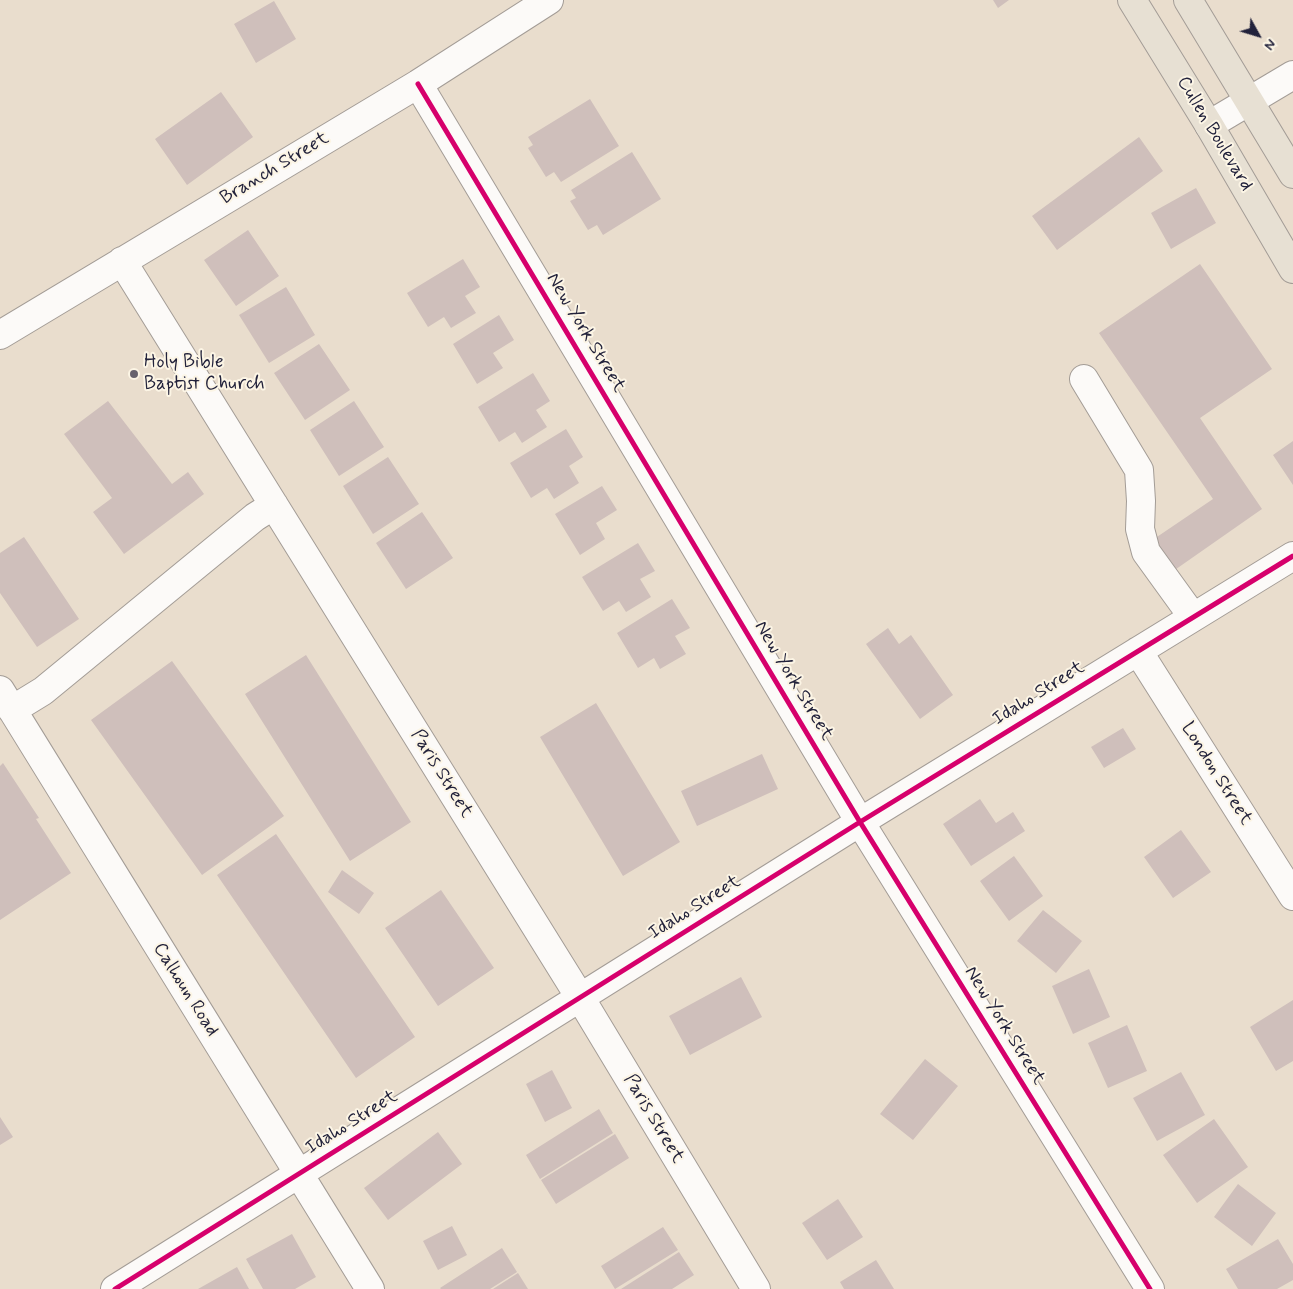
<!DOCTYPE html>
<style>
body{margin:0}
#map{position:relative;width:1293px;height:1289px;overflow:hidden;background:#e9ddcd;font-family:Mynerve,sans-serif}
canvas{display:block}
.north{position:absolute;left:1233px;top:10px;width:50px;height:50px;-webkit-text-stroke:4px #fcf5e5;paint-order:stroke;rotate:129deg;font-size:14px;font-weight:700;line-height:20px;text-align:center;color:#22223b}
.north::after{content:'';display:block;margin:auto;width:18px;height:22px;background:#22223b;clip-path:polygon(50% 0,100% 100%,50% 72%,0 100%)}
</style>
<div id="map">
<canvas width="1293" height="1289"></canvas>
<div class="north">N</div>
</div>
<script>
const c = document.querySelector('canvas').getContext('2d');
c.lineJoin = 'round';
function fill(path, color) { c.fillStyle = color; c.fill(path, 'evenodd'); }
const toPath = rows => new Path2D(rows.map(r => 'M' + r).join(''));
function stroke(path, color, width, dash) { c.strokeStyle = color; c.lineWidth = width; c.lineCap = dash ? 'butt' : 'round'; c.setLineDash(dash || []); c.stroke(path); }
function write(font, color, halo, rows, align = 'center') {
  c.font = font + ' Mynerve,sans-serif'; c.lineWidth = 4; c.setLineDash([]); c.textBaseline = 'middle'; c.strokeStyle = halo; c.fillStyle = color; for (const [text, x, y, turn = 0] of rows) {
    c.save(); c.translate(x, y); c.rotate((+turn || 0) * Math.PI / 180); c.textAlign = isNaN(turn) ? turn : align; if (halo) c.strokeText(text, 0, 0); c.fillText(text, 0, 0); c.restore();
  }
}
const building = toPath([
 [993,0,1009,0,998,8],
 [274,1,296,39,256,63,234,24],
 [221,92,253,137,187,185,155,139],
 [590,99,619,146,561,182,554,172,546,177,528,148,533,145,528,137],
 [1139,137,1163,171,1057,250,1032,216],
 [632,152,661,199,603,235,597,225,588,230,570,201,576,198,571,190],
 [1196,188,1216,223,1171,249,1151,213],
 [248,230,279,276,236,306,204,260],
 [463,259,480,287,465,296,476,313,451,328,444,317,428,327,407,293],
 [1200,264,1272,369,1200,418,1262,509,1169,574,1148,543,1213,499,1099,333],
 [286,287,315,335,269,363,239,315],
 [499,315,514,340,493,353,503,368,477,384,453,344],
 [319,344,350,390,305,420,274,373],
 [533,373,550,401,536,410,547,427,522,443,515,432,499,442,478,407],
 [108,401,172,484,188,472,204,494,124,554,93,512,112,498,64,434],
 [354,401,384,447,339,476,310,430],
 [566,429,583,457,569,466,579,483,554,499,547,488,531,498,510,463],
 [1293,441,1293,485,1273,455],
 [388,457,419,504,373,534,343,486],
 [602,486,617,510,596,523,605,539,580,555,555,514],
 [422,512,453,558,406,589,376,543],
 [24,537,79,619,37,647,0,593,0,553],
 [638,543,655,571,640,579,651,597,626,612,619,601,603,611,582,577],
 [672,599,690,628,675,636,686,654,660,669,654,658,638,668,617,633],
 [888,628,899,644,911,635,953,695,920,719,866,644],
 [306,655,411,822,350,861,245,694],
 [172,661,284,816,202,875,91,720],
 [596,703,680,842,623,876,540,737],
 [1123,728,1136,749,1104,768,1091,747],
 [762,754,778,789,697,826,681,791],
 [3,763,39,818,36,819,71,873,0,920,0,766],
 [980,799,996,823,1013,812,1025,831,971,866,943,824],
 [1181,830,1211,872,1173,898,1144,857],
 [276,834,415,1037,356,1078,217,875],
 [1014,856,1043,896,1009,921,980,881],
 [342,870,374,893,359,914,328,892],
 [441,890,494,968,438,1006,385,928],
 [1043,910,1082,941,1056,973,1017,941],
 [1089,969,1110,1017,1073,1034,1052,986],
 [741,977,762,1017,690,1055,669,1016],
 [1293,1000,1293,1061,1276,1071,1250,1027],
 [1127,1025,1147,1071,1108,1088,1088,1043],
 [925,1059,958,1086,913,1140,880,1114],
 [552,1070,572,1108,545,1122,526,1084],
 [1181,1072,1205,1115,1157,1141,1133,1098],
 [599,1109,613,1133,540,1179,526,1155],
 [0,1117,13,1137,0,1145],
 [1214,1119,1248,1167,1197,1203,1163,1155],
 [438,1132,462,1164,388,1220,364,1188],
 [615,1134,629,1158,556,1204,541,1180],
 [1238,1184,1276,1213,1252,1246,1214,1217],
 [838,1199,863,1237,827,1260,802,1223],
 [452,1226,467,1255,438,1270,423,1241],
 [663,1227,678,1250,615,1289,601,1266],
 [292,1234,316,1277,295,1289,263,1289,246,1259],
 [1278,1239,1293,1264,1293,1280,1277,1289,1238,1289,1226,1269],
 [502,1248,517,1272,490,1289,441,1289,440,1288],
 [679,1252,694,1275,672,1289,621,1289],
 [876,1260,894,1289,844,1289,840,1282],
 [237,1267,249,1289,198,1289],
 [518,1273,528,1289,493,1289]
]);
const minor = toPath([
 [418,84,860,822,1150,1289],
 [1209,125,1293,75],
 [122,261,581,999,756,1289],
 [0,335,418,84,549,0],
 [1084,379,1139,470,1141,501,1140,529,1146,552,1193,617],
 [1138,651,1293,896],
 [0,690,370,1289],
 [12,710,43,691,255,517,274,505],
 [115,1289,860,822,1293,556]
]);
const major = toPath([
 [1132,0,1209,125,1293,269],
 [1188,0,1293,174]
]);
const cycleway = toPath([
 [418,84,860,822,1150,1289],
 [115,1289,860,822,1293,556]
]);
const markers = [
 [134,374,5,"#68636e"]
];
const streetNames = [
 ["Cullen Boulevard",1214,134,59],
 ["Branch Street",275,169,-31],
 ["New York Street",585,333,59],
 ["New York Street",793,681,59],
 ["Idaho Street",1039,694,-32],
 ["Paris Street",441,774,58],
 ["London Street",1216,774,58],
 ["Idaho Street",695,908,-32],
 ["Calhoun Road",185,990,58],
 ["New York Street",1004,1026,58],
 ["Paris Street",653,1119,59],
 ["Idaho Street",352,1123,-32]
];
const poiNames = [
 ["Holy Bible",144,363],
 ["Baptist Church",144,385]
];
fill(building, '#cfbfbb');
stroke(minor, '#a39c96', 30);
stroke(major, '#a39c96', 30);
stroke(minor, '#fcfaf8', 28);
stroke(major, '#e7e0d3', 28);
stroke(cycleway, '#d6006c', 5);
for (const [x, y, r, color] of markers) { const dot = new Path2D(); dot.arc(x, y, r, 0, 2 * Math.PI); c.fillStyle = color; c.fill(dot); stroke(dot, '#fcf5e5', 2); }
write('19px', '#22223b', '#fcf5e5', streetNames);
write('19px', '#22223b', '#fcf5e5', poiNames, 'left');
</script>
